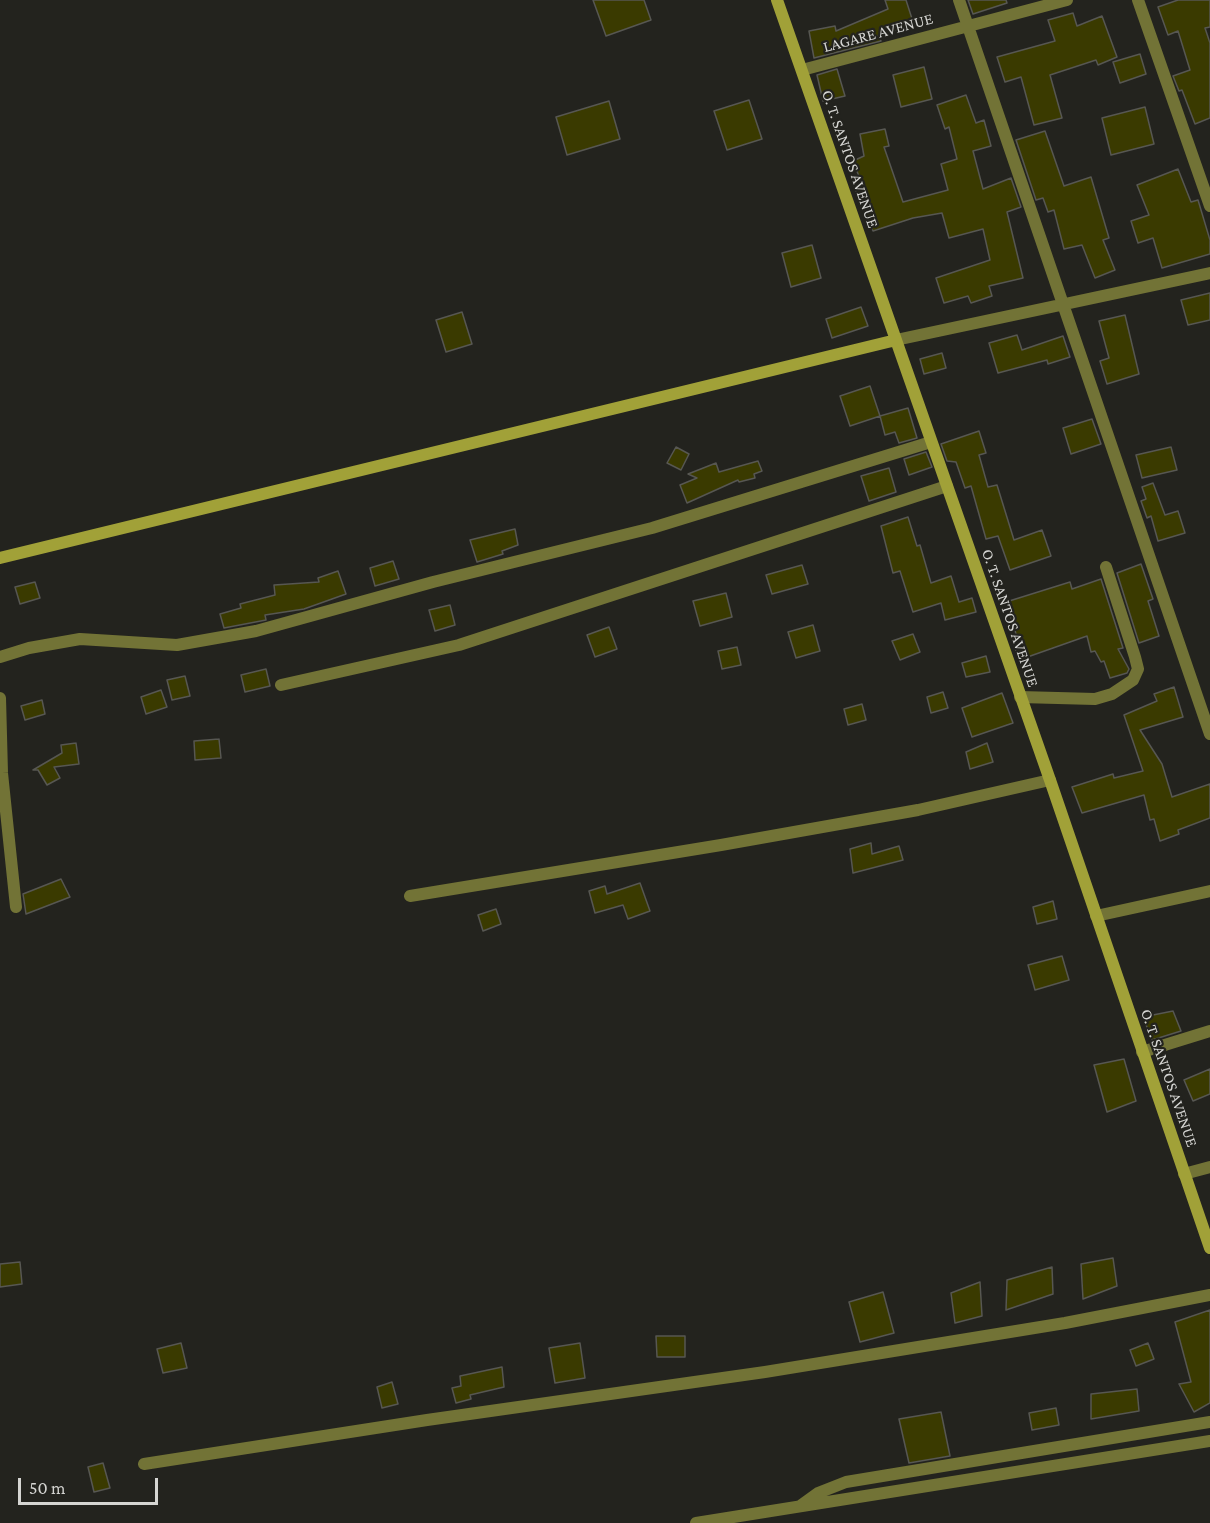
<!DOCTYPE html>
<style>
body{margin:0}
#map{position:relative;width:1210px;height:1523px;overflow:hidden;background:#23231e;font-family:"Crimson Pro",serif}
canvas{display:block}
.scale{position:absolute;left:18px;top:1478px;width:140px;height:27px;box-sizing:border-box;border:3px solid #d5d5d2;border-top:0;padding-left:8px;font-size:18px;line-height:21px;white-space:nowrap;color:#d5d5d2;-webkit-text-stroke:4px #23231e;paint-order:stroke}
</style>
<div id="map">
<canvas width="1210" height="1523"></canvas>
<div class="scale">50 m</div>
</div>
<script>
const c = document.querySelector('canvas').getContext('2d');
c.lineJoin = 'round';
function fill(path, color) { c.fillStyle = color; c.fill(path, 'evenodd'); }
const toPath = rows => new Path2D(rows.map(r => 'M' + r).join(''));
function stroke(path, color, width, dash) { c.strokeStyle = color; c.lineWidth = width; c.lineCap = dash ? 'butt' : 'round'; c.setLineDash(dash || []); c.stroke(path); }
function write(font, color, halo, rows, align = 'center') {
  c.font = font + ' "Crimson Pro",serif'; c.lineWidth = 4.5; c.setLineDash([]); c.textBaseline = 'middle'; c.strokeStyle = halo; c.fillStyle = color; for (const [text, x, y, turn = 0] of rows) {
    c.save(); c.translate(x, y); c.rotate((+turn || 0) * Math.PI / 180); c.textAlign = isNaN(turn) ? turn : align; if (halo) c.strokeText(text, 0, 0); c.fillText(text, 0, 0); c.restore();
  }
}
const building = toPath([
 [593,0,644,0,651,20,606,36,593,0],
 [885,0,906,0,914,25,878,36,881,41,814,58,809,31,835,26,836,31,888,9,885,0],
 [968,0,1006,0,1007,3,973,14,968,0],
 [1178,0,1210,0,1210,27,1205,28,1210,43,1210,118,1195,124,1182,90,1179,91,1173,76,1190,70,1178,31,1168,35,1158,7,1178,0],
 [1073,13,1077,26,1102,16,1117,57,1098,65,1096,60,1050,75,1062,118,1034,125,1021,77,1005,82,997,57,1055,41,1048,20,1073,13],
 [1140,54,1146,74,1120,83,1113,62,1140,54],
 [924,67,932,99,901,107,893,75,924,67],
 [837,69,845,96,823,101,817,75,837,69],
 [966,95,976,123,984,120,991,146,973,151,983,189,1011,178,1021,207,1007,212,1023,278,989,286,992,296,971,303,968,296,944,303,936,278,990,260,983,229,949,238,942,213,913,218,873,231,854,186,862,184,853,161,864,156,860,134,885,129,889,146,884,147,903,202,948,190,941,164,957,159,949,127,945,129,937,105,966,95],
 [749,100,762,139,727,150,714,111,749,100],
 [609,101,620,139,567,155,556,117,609,101],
 [1145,107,1154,144,1111,155,1102,118,1145,107],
 [1045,131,1064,186,1091,177,1109,238,1103,240,1115,270,1095,278,1082,245,1064,249,1054,210,1048,212,1043,198,1036,200,1016,140,1045,131],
 [1178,169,1191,202,1198,200,1210,240,1210,254,1162,268,1153,238,1138,243,1131,221,1149,215,1137,185,1178,169],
 [812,245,821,278,791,287,782,253,812,245],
 [1210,293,1210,320,1188,325,1181,300,1210,293],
 [861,307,868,326,832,338,826,319,861,307],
 [462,312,472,344,446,352,436,320,462,312],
 [1125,315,1139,374,1107,384,1100,361,1109,358,1099,321,1125,315],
 [1017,335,1022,350,1063,336,1070,357,1048,364,1047,360,998,373,989,343,1017,335],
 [942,353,946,368,924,374,920,359,942,353],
 [870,386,880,416,850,426,840,396,870,386],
 [908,408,917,438,899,443,895,432,885,435,880,416,908,408],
 [1092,419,1101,444,1071,454,1063,428,1092,419],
 [979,431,986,453,979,455,988,487,997,485,1014,540,1042,530,1051,556,1010,570,998,536,986,539,971,486,965,488,956,462,947,461,941,444,979,431],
 [676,447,689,454,681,470,667,463,676,447],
 [1171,447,1177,470,1142,478,1136,455,1171,447],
 [926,452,932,467,909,475,904,459,926,452],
 [758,461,762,471,754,474,755,478,739,482,738,480,687,503,680,485,697,478,688,474,716,463,719,472,758,461],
 [889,468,896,492,869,501,861,476,889,468],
 [1153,483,1165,515,1178,511,1185,533,1158,541,1151,516,1147,518,1141,501,1146,499,1142,487,1153,483],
 [908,517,917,546,920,545,931,583,951,576,959,602,972,598,976,612,945,620,941,603,913,612,900,571,893,573,881,526,908,517],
 [515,529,518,545,502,551,503,554,477,562,470,540,515,529],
 [393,561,399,579,375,586,370,568,393,561],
 [1141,564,1153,599,1148,601,1159,636,1139,643,1117,573,1141,564],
 [802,565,808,584,772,594,766,575,802,565],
 [338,571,346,594,304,609,265,615,266,620,224,628,220,614,241,608,240,604,275,595,274,585,319,582,318,578,338,571],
 [1101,579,1123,648,1118,649,1129,669,1127,673,1110,678,1104,661,1101,662,1095,651,1091,652,1087,636,1019,660,1012,639,1017,637,1006,602,1070,582,1072,589,1101,579],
 [35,582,40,598,20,604,15,587,35,582],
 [726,593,732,617,700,626,693,601,726,593],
 [450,605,455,625,435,631,429,610,450,605],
 [813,625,820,651,796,658,788,632,813,625],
 [609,627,617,649,595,657,587,635,609,627],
 [913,634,920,652,900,660,892,641,913,634],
 [737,647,741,665,722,669,718,651,737,647],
 [986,656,990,672,966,677,962,663,986,656],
 [266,669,270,686,245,692,241,675,266,669],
 [185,676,190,696,172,700,167,680,185,676],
 [1174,687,1183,717,1140,730,1162,764,1172,797,1210,784,1210,818,1178,830,1179,834,1160,841,1154,819,1150,820,1144,795,1082,813,1072,787,1113,774,1114,778,1143,771,1124,715,1157,701,1154,694,1174,687],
 [161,690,167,707,146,714,141,697,161,690],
 [943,692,948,708,931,713,927,697,943,692],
 [1002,693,1013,723,972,737,962,708,1002,693],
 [42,700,45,714,25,720,21,706,42,700],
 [862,704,866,720,848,725,844,709,862,704],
 [219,739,221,758,195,760,194,741,219,739],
 [76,743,79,764,54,767,60,778,47,785,38,770,33,770,62,753,61,745,76,743],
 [987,743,993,762,970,769,966,752,987,743],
 [871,843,872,854,899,846,903,860,853,873,850,849,871,843],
 [61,879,70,897,26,914,23,894,61,879],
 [640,883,650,911,628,919,623,905,595,913,589,891,605,886,607,894,640,883],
 [1053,901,1057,919,1037,924,1033,907,1053,901],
 [496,909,501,924,483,931,478,915,496,909],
 [1062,956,1069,980,1035,990,1028,965,1062,956],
 [1173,1011,1181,1031,1152,1040,1143,1017,1173,1011],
 [1124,1059,1136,1101,1107,1112,1094,1065,1124,1059],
 [1210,1069,1210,1094,1193,1101,1184,1080,1210,1069],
 [1113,1258,1117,1286,1083,1299,1081,1264,1113,1258],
 [20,1262,22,1284,0,1287,0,1264,20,1262],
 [1052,1267,1053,1294,1006,1310,1007,1280,1052,1267],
 [980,1282,982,1316,955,1323,951,1293,980,1282],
 [883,1292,894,1333,860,1342,849,1302,883,1292],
 [1210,1310,1210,1403,1194,1412,1179,1384,1191,1382,1175,1322,1210,1310],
 [656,1336,685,1336,685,1357,657,1357,656,1336],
 [181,1343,187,1368,163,1373,157,1349,181,1343],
 [580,1343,585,1378,555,1383,549,1348,580,1343],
 [1148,1343,1154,1359,1136,1366,1130,1350,1148,1343],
 [502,1367,504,1387,470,1395,471,1399,456,1403,452,1388,461,1386,460,1376,502,1367],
 [392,1382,398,1404,382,1408,377,1387,392,1382],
 [1137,1389,1139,1411,1091,1419,1091,1394,1137,1389],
 [1056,1408,1059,1425,1032,1430,1029,1413,1056,1408],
 [941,1412,950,1456,909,1463,899,1419,941,1412],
 [103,1463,110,1488,94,1492,88,1467,103,1463]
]);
const street = toPath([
 [959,0,1210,734],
 [1138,0,1210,206],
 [802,70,1067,0],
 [896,340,1210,273],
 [0,657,29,648,80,639,177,645,256,631,433,582,652,528,931,442],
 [281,685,459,645,947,486],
 [1020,697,1095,699,1112,694,1133,680,1138,669,1135,657,1106,567],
 [0,698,2,773,16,907],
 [410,896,721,845,918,810,1050,780],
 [1096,916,1210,891],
 [1142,1052,1210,1031],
 [1184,1174,1210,1167],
 [144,1464,427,1420,765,1372,1065,1323,1210,1295],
 [800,1506,818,1493,846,1482,1210,1422],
 [696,1523,1210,1441]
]);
const secondary = toPath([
 [777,0,1050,780,1210,1248],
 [0,558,896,340]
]);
const streetNames = [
 ["LAGARE AVENUE",878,33,-15],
 ["O. T. SANTOS AVENUE",850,159,71],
 ["O. T. SANTOS AVENUE",1010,618,71],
 ["O. T. SANTOS AVENUE",1169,1078,71]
];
fill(building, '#3a3a00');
stroke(building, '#575752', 1.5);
stroke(street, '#727336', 12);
stroke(secondary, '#a1a138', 12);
write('16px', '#d5d5d2', '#23231e', streetNames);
</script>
